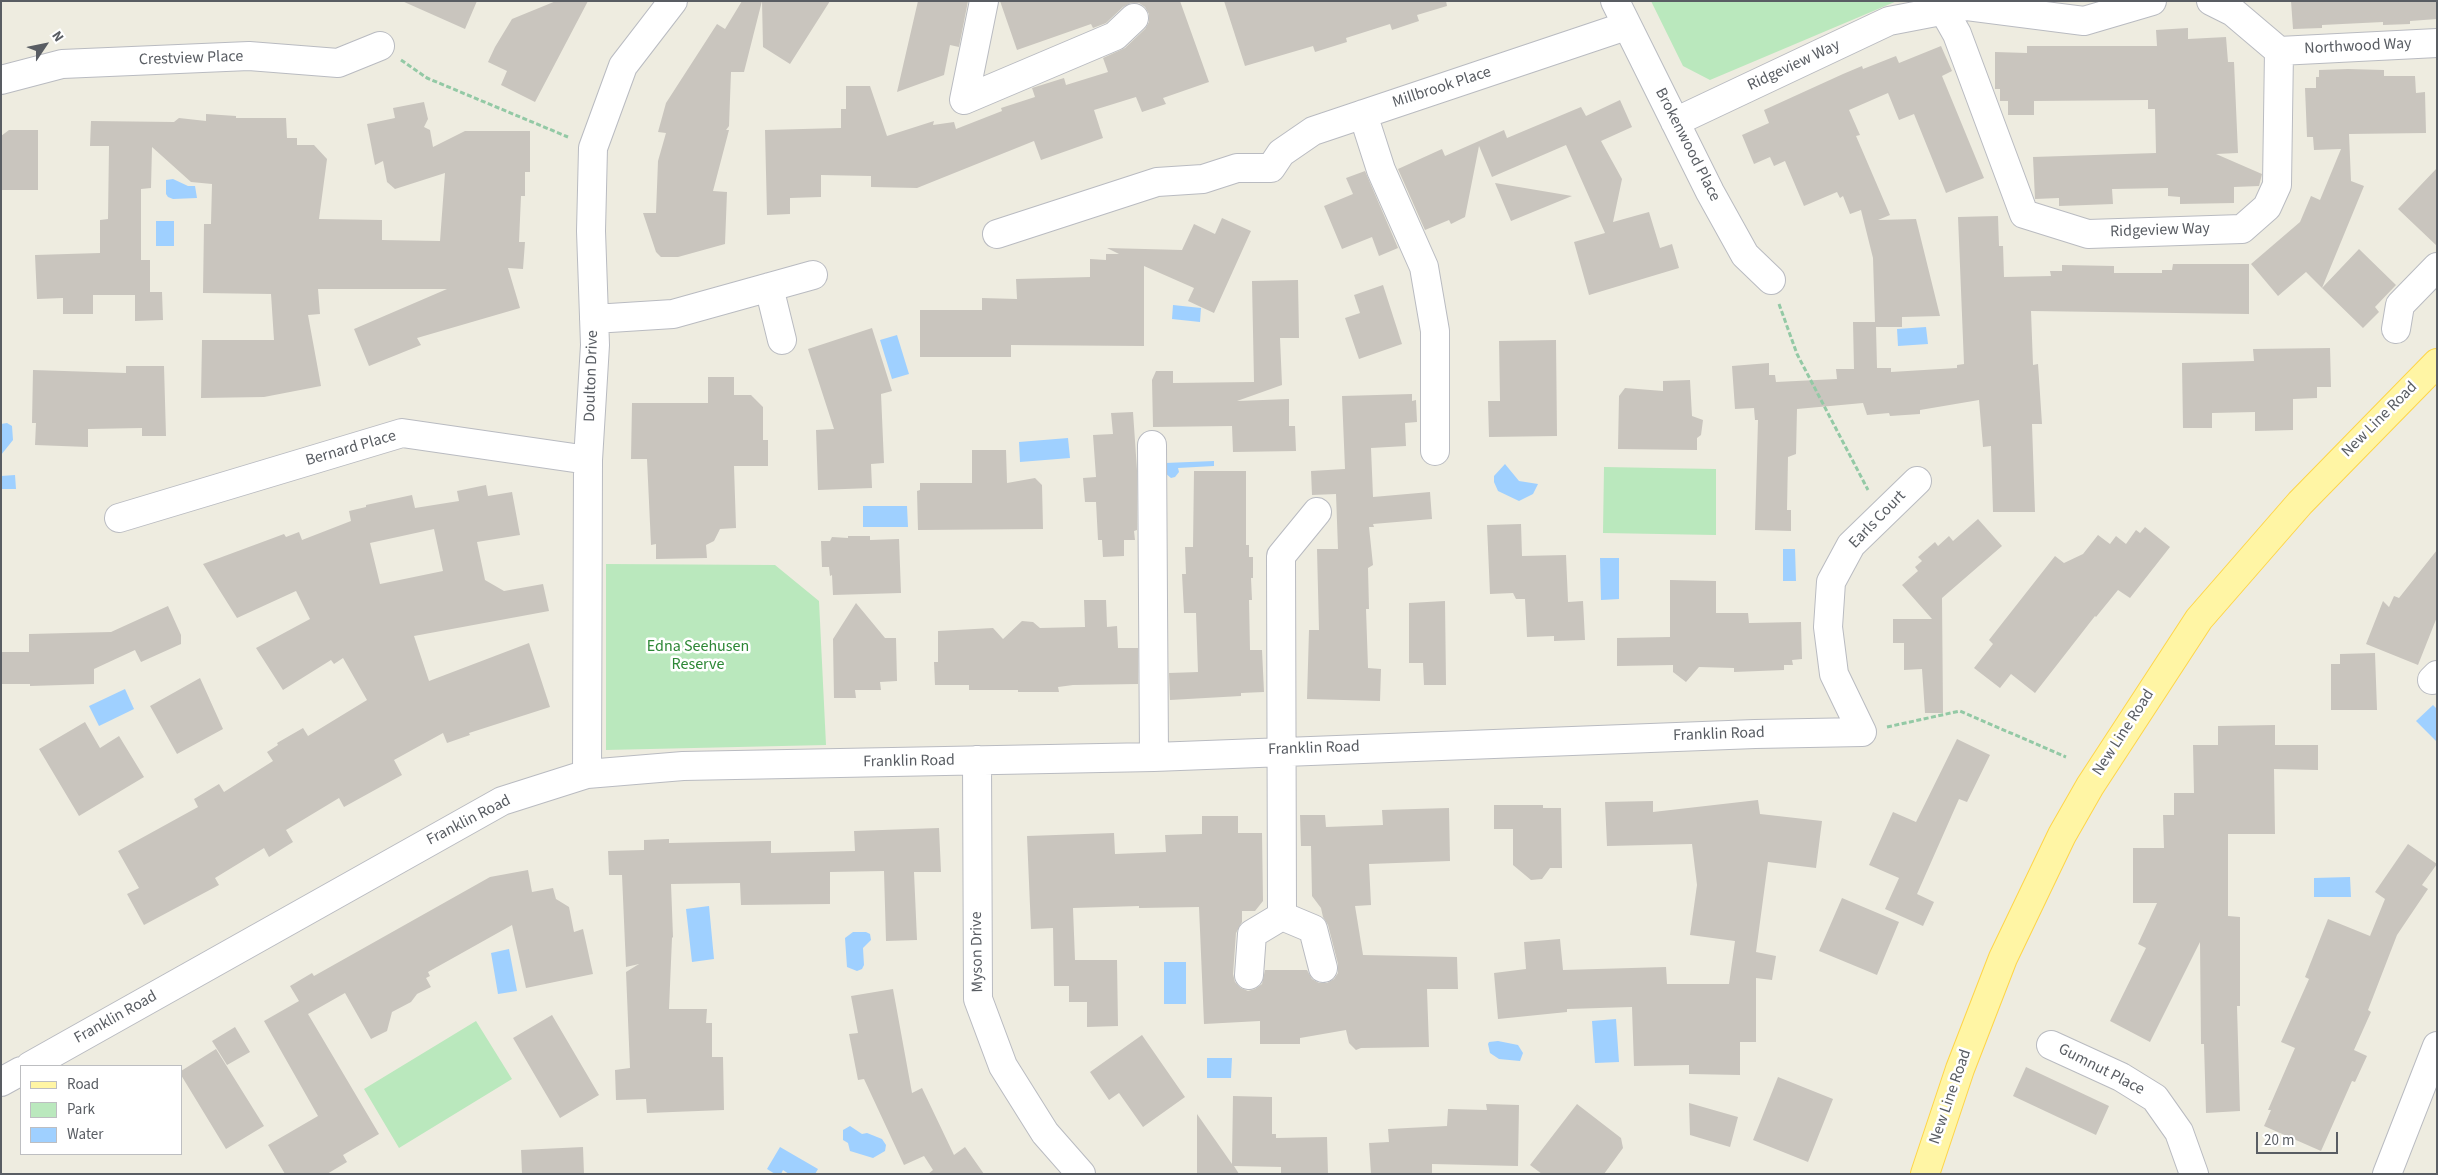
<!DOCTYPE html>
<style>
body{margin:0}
#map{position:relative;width:2438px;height:1175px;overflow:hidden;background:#eeece0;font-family:"Source Sans 3",sans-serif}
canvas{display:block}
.frame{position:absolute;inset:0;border:2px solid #595d63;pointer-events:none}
.legend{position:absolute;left:20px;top:1065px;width:162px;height:90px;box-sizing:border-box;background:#fff;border:1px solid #bdbec1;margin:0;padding:6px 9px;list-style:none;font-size:15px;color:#595d63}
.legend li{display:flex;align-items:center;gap:10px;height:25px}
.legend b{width:25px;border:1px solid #bdbec1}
.north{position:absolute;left:20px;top:20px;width:50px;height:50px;-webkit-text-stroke:4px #fff;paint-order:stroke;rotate:56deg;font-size:14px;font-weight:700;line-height:20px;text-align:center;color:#595d63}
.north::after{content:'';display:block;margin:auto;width:18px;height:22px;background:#595d63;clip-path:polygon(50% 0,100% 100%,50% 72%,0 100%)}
.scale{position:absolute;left:2256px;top:1132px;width:82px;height:22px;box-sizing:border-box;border:2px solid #595d63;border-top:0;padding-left:6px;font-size:15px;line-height:18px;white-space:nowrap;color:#595d63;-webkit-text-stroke:4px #fff;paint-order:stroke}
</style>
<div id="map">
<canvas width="2438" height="1175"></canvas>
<div class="frame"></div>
<ul class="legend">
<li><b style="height:6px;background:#fff5a4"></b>Road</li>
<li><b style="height:14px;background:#bae8bd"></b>Park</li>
<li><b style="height:14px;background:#9fd0ff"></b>Water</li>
</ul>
<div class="north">N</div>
<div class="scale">20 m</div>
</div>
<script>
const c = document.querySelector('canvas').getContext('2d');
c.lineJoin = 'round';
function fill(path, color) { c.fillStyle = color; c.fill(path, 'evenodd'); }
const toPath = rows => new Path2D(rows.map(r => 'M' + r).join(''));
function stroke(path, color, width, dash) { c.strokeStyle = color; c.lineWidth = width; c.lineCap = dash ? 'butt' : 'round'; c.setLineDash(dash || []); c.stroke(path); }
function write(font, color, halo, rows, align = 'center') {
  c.font = font + ' "Source Sans 3",sans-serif'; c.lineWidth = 5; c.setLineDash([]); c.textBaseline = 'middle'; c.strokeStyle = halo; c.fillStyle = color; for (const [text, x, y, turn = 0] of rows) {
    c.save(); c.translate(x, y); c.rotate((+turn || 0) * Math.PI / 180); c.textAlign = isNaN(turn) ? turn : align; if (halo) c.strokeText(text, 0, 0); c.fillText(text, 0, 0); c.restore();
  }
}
const green = toPath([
 [1651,1,1897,1,1710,80,1683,66],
 [1604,467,1716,469,1716,535,1603,533],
 [606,564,775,565,819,601,826,745,606,750],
 [476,1021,512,1079,399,1148,364,1089]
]);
const water = toPath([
 [173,179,188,186,195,186,197,198,173,199,168,197,166,194,166,180],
 [156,221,174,221,174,246,156,246],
 [1173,305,1201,308,1200,322,1172,319],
 [1926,327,1928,344,1898,346,1897,329],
 [897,335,909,374,892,379,880,340],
 [7,423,12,426,13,440,1,455,1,424],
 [1068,438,1070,458,1020,462,1019,442],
 [1214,461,1214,466,1178,468,1179,472,1175,477,1171,478,1165,473,1165,463],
 [1505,464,1519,481,1538,484,1533,494,1519,501,1498,491,1494,482,1494,476],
 [15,475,16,489,1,489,1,476],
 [863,506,907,506,908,527,863,527],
 [1783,549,1795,549,1796,581,1783,581],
 [1600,558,1619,558,1619,599,1601,600],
 [125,689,134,709,99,726,89,706],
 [2433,705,2437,709,2437,742,2416,721],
 [2350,877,2351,897,2314,897,2314,878],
 [709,906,714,959,692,962,686,909],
 [853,932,866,932,870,934,871,940,863,948,864,965,862,969,857,971,847,967,845,938],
 [509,949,517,991,498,994,491,953],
 [1164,962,1186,962,1186,1004,1164,1004],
 [1616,1019,1619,1062,1595,1063,1592,1021],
 [1498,1041,1518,1045,1523,1053,1520,1061,1499,1059,1490,1053,1488,1044,1489,1042],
 [1207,1058,1232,1058,1231,1078,1207,1078],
 [850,1126,862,1134,867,1133,882,1139,886,1145,885,1151,873,1158,850,1151,848,1143,843,1140,843,1130],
 [780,1147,818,1169,815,1174,789,1174,783,1170,781,1174,775,1174,767,1169]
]);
const building = toPath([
 [402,1,477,1,465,29],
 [556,1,588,1,535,102,501,85,507,71,488,62,495,47,512,19],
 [742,1,762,1,744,72,731,72,729,126,726,130,729,130,713,191,727,192,725,244,678,257,661,257,656,252,643,213,656,213,658,161,666,133,658,132,666,103,717,24,725,29],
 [762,1,830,1,790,64,763,47],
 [918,1,968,1,959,47,950,45,944,75,897,92],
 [1000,1,1180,1,1209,82,1163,98,1166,104,1142,112,1136,97,1094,110,1103,138,1041,160,1034,141,917,188,871,187,871,176,821,175,821,197,790,198,790,214,767,215,765,130,841,128,841,109,846,109,846,86,870,86,887,136,934,121,933,125,954,122,956,129,1002,111,1001,108,1035,97,1032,88,1064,78,1066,85,1108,72,1103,58,1125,48,1145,29,1149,22,1149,14,1145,7,1139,3,1131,3,1123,7,1106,23,1093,28,1091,24,1017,50],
 [1224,1,1446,1,1447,6,1417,15,1419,21,1392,30,1390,24,1346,38,1347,42,1315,52,1313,46,1245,66],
 [2291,1,2437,1,2437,19,2410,21,2410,24,2383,25,2383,22,2322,25,2322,28,2293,29],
 [2188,28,2188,39,2226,37,2228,62,2234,62,2238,153,2216,154,2262,174,2259,186,2234,187,2234,203,2180,204,2180,197,2168,196,2168,188,2112,189,2113,204,2059,206,2059,198,2035,199,2033,157,2156,153,2155,109,2148,109,2148,100,2034,101,2034,115,2008,115,2008,101,2000,101,2000,89,1995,89,1995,52,2027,53,2027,46,2157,46,2156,30],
 [1941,46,1952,71,1942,76,1984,178,1946,193,1914,114,1899,120,1888,93,1849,110,1860,135,1856,136,1890,215,1878,220,1916,219,1940,316,1902,317,1902,327,1876,327,1877,368,1891,368,1891,372,1957,368,1957,365,1964,364,1958,217,1998,216,1999,246,2003,246,2004,277,2051,276,2050,271,2062,271,2062,265,2114,266,2114,273,2162,273,2162,270,2172,270,2173,264,2249,264,2249,314,2031,311,2033,365,2038,364,2042,424,2032,424,2035,512,1993,512,1991,446,1983,447,1979,400,1920,410,1920,414,1890,416,1889,413,1867,415,1863,403,1797,409,1796,454,1788,457,1787,510,1791,510,1791,531,1755,530,1758,420,1755,420,1754,408,1735,409,1732,366,1769,363,1769,375,1775,375,1776,382,1837,379,1836,369,1854,369,1853,322,1875,322,1873,258,1861,210,1850,214,1843,196,1840,198,1837,192,1804,206,1785,161,1774,166,1770,157,1754,164,1742,135,1769,123,1764,110,1843,74,1862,66,1863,69,1896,56,1899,63],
 [2348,69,2384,70,2384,76,2415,76,2416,93,2425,92,2426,133,2349,134,2351,181,2364,186,2322,288,2306,272,2278,296,2251,264,2300,222,2311,196,2320,200,2341,149,2314,150,2313,137,2307,137,2305,88,2316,88,2316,77,2319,77,2319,70],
 [1620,100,1632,127,1601,141,1622,179,1613,222,1649,212,1660,248,1672,244,1679,268,1589,295,1574,242,1605,233,1566,145,1492,177,1479,146,1465,217,1451,224,1449,220,1425,230,1398,169,1442,149,1445,156,1504,130,1507,138,1581,107,1586,116],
 [424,102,428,119,424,127,430,130,433,147,465,131,530,131,530,172,525,172,525,196,521,196,519,242,525,242,523,269,508,268,520,308,417,338,421,345,369,366,354,329,447,289,318,289,320,314,308,315,321,386,264,397,201,398,202,340,274,340,271,294,203,293,204,224,211,224,212,184,191,182,152,147,151,188,141,189,141,260,150,260,150,292,162,292,163,320,135,321,135,295,93,295,93,314,63,314,63,298,37,299,35,255,100,253,100,220,108,219,109,146,90,146,91,121,174,122,179,118,206,121,206,114,236,116,236,118,286,118,287,138,297,138,297,145,314,145,327,159,319,219,382,220,382,240,440,241,445,173,395,189,387,182,383,161,375,165,367,124,395,118,393,108],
 [9,130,38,130,38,190,1,190,1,136],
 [2437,168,2437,246,2398,209],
 [1365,171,1398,248,1379,256,1372,237,1342,249,1324,206,1353,194,1346,178],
 [1495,183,1572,196,1511,221],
 [1222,218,1251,231,1214,313,1188,301,1194,288,1144,266,1144,346,1011,345,1011,357,920,357,920,310,982,310,982,298,1017,299,1016,279,1090,277,1090,259,1106,260,1106,254,1119,254,1107,248,1182,250,1194,224,1215,234],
 [2359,249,2396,285,2375,307,2379,312,2363,328,2322,288],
 [1298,280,1299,338,1280,338,1282,385,1237,401,1289,399,1289,426,1295,426,1296,451,1233,452,1232,426,1153,427,1152,380,1156,371,1173,371,1173,383,1254,382,1252,281],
 [1383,285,1402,344,1359,359,1345,318,1360,313,1354,295],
 [872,328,892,391,881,394,884,463,871,464,872,488,818,490,816,430,834,429,808,349],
 [1556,340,1557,436,1489,437,1488,401,1500,401,1499,341],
 [2330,348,2331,387,2317,387,2317,398,2293,399,2293,430,2255,431,2255,412,2212,413,2212,428,2183,428,2182,363,2254,361,2253,349],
 [126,366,164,366,166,436,142,436,142,428,88,429,88,447,35,445,36,423,32,423,33,370,126,373],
 [708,377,734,377,734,395,751,395,763,407,763,440,768,440,768,466,734,466,736,528,720,529,714,541,706,545,707,558,656,559,656,544,651,545,647,459,631,459,632,403,708,403],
 [1690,380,1692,416,1703,420,1701,435,1697,438,1697,450,1618,449,1619,396,1625,388,1663,391,1663,381],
 [1412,394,1412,401,1416,400,1417,422,1405,423,1406,446,1371,448,1373,497,1430,492,1432,519,1373,524,1374,527,1369,527,1373,565,1368,568,1369,609,1366,609,1368,668,1381,669,1380,701,1307,699,1309,630,1319,630,1317,549,1338,549,1336,494,1312,495,1311,471,1345,469,1342,396],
 [1133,412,1137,470,1137,530,1134,531,1135,540,1124,540,1124,556,1103,557,1102,540,1098,540,1096,502,1085,502,1083,478,1096,477,1093,435,1113,434,1111,413],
 [972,450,1006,450,1007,483,1035,478,1042,485,1043,529,918,530,917,491,920,490,920,483,972,483],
 [1194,471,1246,471,1246,545,1249,545,1249,557,1253,557,1253,578,1251,578,1252,600,1249,600,1250,650,1262,650,1264,692,1241,693,1241,696,1170,700,1169,673,1198,672,1196,613,1184,613,1182,574,1186,574,1185,547,1193,547],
 [486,485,488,496,512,492,520,535,477,542,485,580,504,591,543,584,549,611,414,636,429,681,529,643,550,707,469,733,470,735,447,743,443,733,394,760,402,775,344,807,339,798,286,830,293,842,269,857,264,848,215,878,219,885,144,925,127,894,139,888,118,851,198,807,194,799,219,784,224,792,273,761,267,752,278,745,277,743,303,728,308,736,367,700,343,658,334,664,331,660,283,690,256,648,310,619,296,591,237,618,203,564,284,534,286,537,299,532,302,540,351,521,349,511,366,507,366,505,412,495,415,508,459,501,457,491],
 [434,529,443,571,380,584,370,543],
 [1978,519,2002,546,1942,598,1943,713,1925,713,1922,669,1904,670,1904,643,1893,643,1893,619,1932,619,1902,585,1918,571,1915,567,1922,561,1918,557,1935,542,1938,546,1949,536,1953,541],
 [1521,524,1522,556,1566,555,1568,602,1583,601,1585,640,1554,641,1554,636,1527,637,1525,599,1516,599,1513,593,1490,594,1487,525],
 [2145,527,2170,547,2130,598,2118,590,2096,617,2095,616,2035,693,2011,674,2000,688,1974,668,1993,644,1989,640,2055,556,2064,563,2083,554,2098,535,2110,544,2116,536,2126,544,2136,530,2140,533],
 [848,536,870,536,870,540,899,539,901,593,833,595,832,575,830,576,829,567,822,567,821,541,830,541,832,537,848,538],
 [2437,550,2437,617,2418,665,2366,644,2383,601,2389,607,2394,596,2399,598],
 [1670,580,1716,581,1716,613,1748,613,1749,623,1801,622,1802,659,1792,660,1793,665,1784,665,1784,670,1734,672,1734,668,1699,667,1686,682,1673,672,1673,665,1617,666,1617,638,1670,637],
 [1084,600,1106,600,1107,627,1117,626,1118,648,1138,648,1138,684,1073,685,1058,687,1059,692,1018,692,1018,690,969,690,969,685,935,685,934,662,938,662,938,631,993,628,1003,639,1022,621,1033,622,1040,628,1085,627],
 [1445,601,1446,685,1424,685,1423,663,1409,663,1409,603],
 [856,603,885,638,896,638,897,681,880,682,881,690,855,690,856,698,834,698,833,639],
 [168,606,181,635,181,644,141,662,135,650,94,669,94,684,30,686,30,684,2,684,1,652,29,652,29,634,111,632],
 [2375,653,2377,710,2331,710,2331,664,2340,664,2340,654],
 [200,678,223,729,177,754,150,706],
 [85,722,100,748,119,736,144,777,79,816,39,749],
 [2275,725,2275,745,2318,745,2318,770,2274,769,2275,834,2228,834,2228,916,2240,917,2240,1006,2237,1006,2240,1111,2206,1113,2204,1044,2201,1044,2200,942,2150,1042,2110,1021,2146,948,2138,944,2157,903,2133,903,2133,848,2164,848,2163,815,2174,815,2174,793,2194,793,2193,745,2218,745,2218,726],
 [1957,739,1990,755,1967,802,1959,799,1917,894,1934,902,1923,926,1885,909,1899,878,1869,865,1893,812,1916,822],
 [1758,800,1760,814,1822,821,1816,868,1768,862,1756,952,1776,956,1772,980,1756,978,1756,1042,1740,1042,1740,1075,1689,1074,1689,1065,1634,1066,1632,1007,1567,1009,1567,1012,1498,1019,1494,973,1526,969,1524,942,1560,939,1563,970,1666,967,1667,984,1729,984,1735,941,1690,935,1697,885,1692,844,1607,846,1605,802,1653,801,1653,812],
 [1494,805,1543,805,1543,808,1561,808,1562,868,1550,868,1542,879,1531,880,1513,865,1513,829,1494,829],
 [1449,808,1450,861,1369,864,1371,905,1355,906,1363,955,1457,957,1458,989,1427,989,1429,1047,1361,1048,1356,1050,1349,1043,1346,1030,1300,1038,1300,1044,1260,1044,1260,1021,1204,1024,1199,907,1139,908,1139,906,1073,908,1075,960,1117,960,1118,1026,1087,1027,1087,1002,1069,1002,1069,986,1054,986,1053,928,1031,929,1027,836,1114,833,1115,854,1166,852,1165,835,1202,834,1202,816,1238,816,1238,833,1262,833,1263,901,1255,911,1242,911,1242,922,1236,933,1233,974,1235,982,1241,988,1248,991,1255,989,1262,984,1265,970,1307,970,1312,979,1319,983,1327,983,1334,979,1338,973,1338,964,1328,925,1323,917,1321,908,1312,896,1311,846,1301,846,1300,815,1325,815,1326,827,1383,825,1382,810],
 [939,828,941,872,914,872,917,940,886,941,884,871,830,872,830,904,741,905,740,883,671,884,673,937,672,938,669,1009,707,1009,706,1023,712,1023,712,1057,723,1057,724,1110,647,1113,646,1099,616,1100,615,1070,630,1068,626,972,639,964,626,967,622,875,609,875,608,851,644,850,644,840,669,839,669,843,771,841,771,853,855,851,854,831],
 [2408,844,2437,864,2422,885,2428,889,2397,935,2368,1010,2371,1012,2354,1050,2367,1056,2355,1082,2352,1081,2321,1151,2264,1126,2271,1110,2268,1110,2295,1048,2281,1042,2309,979,2305,977,2328,919,2370,936,2385,899,2375,892],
 [528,870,532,892,553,888,556,899,569,907,574,932,583,929,593,974,526,988,512,925,428,972,430,976,426,978,431,987,417,994,411,1002,392,1012,387,1031,371,1039,345,993,308,1014,379,1134,343,1155,347,1162,327,1174,285,1174,268,1145,318,1116,264,1021,299,1001,290,986,312,973,314,976,490,877],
 [1842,898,1899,922,1877,975,1819,951],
 [893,989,912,1093,922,1088,954,1155,965,1147,984,1174,928,1174,933,1170,924,1156,904,1165,864,1079,858,1080,849,1034,858,1033,851,996],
 [552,1015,599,1095,560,1118,513,1038],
 [235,1027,250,1052,227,1065,212,1041],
 [1142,1035,1185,1097,1143,1127,1119,1093,1109,1100,1090,1072],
 [216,1049,264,1126,226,1149,181,1075,181,1071],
 [2026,1067,2109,1106,2096,1135,2013,1096],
 [1778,1077,1833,1099,1808,1162,1753,1140],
 [1233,1096,1272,1097,1272,1134,1276,1134,1276,1138,1327,1137,1328,1174,1281,1174,1281,1167,1234,1166,1239,1174,1197,1174,1197,1114,1232,1164],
 [1689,1103,1738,1117,1730,1147,1690,1135],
 [1486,1104,1519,1105,1518,1166,1432,1164,1432,1174,1371,1174,1369,1143,1389,1142,1388,1129,1447,1126,1448,1109,1487,1110],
 [1577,1104,1621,1138,1623,1148,1604,1174,1542,1174,1530,1165],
 [583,1147,584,1174,522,1174,521,1150]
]);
const path = toPath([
 [401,60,427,78,568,137],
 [1779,304,1797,354,1868,490],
 [1887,727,1960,711,2066,757]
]);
const minor = toPath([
 [984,1,964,100,1115,36,1134,18],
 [1615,1,1710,192,1745,255,1771,280],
 [2211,1,2233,12,2279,51],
 [1944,11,1957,34,2024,214,2088,234,2242,229,2267,207,2277,185,2279,51],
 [2279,51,2437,43],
 [1,80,62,64,249,56,338,63,380,46],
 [1363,114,1381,170,1424,267,1435,331,1435,451],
 [1675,122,1889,21,1967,6,2084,21,2152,1],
 [997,234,1157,182,1203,179,1237,168,1271,168,1281,153,1313,131,1626,26],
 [769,287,782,340],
 [594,319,673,314,813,275],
 [2396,329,2400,305,2437,267],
 [1152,445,1154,757],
 [1317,512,1281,556,1282,916,1313,929,1323,968],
 [119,518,402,433,588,460],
 [2432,680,2437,675],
 [977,760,978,999,1003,1066,1045,1133,1081,1174],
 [587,774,588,460,595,345,591,231,593,148,623,66,673,1],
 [1249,975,1252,934,1282,916],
 [2051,1045,2121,1077,2155,1098,2179,1132,2194,1174],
 [30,1066,502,801,587,774,683,766,1154,757,1755,734,1862,732,1834,674,1828,627,1831,582,1851,545,1917,481],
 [1,1082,21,1071],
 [2387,1174,2437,1046]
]);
const major = toPath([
 [1925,1174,1960,1069,2003,958,2062,835,2090,786,2199,619,2300,503,2437,363]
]);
const streetNames = [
 ["Northwood Way",2358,47,-3],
 ["Crestview Place",191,59,-2],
 ["Ridgeview Way",1794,66,-25],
 ["Millbrook Place",1442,88,-18],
 ["Brokenwood Place",1687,145,63],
 ["Ridgeview Way",2160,231,-2],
 ["Doulton Drive",592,376,-88],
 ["New Line Road",2380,420,-45],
 ["Bernard Place",351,449,-16],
 ["Earls Court",1878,520,-46],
 ["New Line Road",2124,733,-57],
 ["Franklin Road",1719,735,-2],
 ["Franklin Road",1314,749,-2],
 ["Franklin Road",909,762,-1],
 ["Franklin Road",469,821,-27],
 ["Myson Drive",978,952,-91],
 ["Franklin Road",116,1018,-29],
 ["Gumnut Place",2101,1070,27],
 ["New Line Road",1951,1097,-71]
];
const parkNames = [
 ["Edna Seehusen",698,647],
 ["Reserve",698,665]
];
fill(green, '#bae8bd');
fill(water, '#9fd0ff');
fill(building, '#c9c5be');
stroke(minor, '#b9bbc1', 30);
stroke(major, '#fed549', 30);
stroke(path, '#93c9a5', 3, [5, 2.5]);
stroke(minor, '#fff', 28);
stroke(major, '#fff5a4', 28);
write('16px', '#595d63', '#fff', streetNames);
write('16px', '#2d8736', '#fff', parkNames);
</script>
